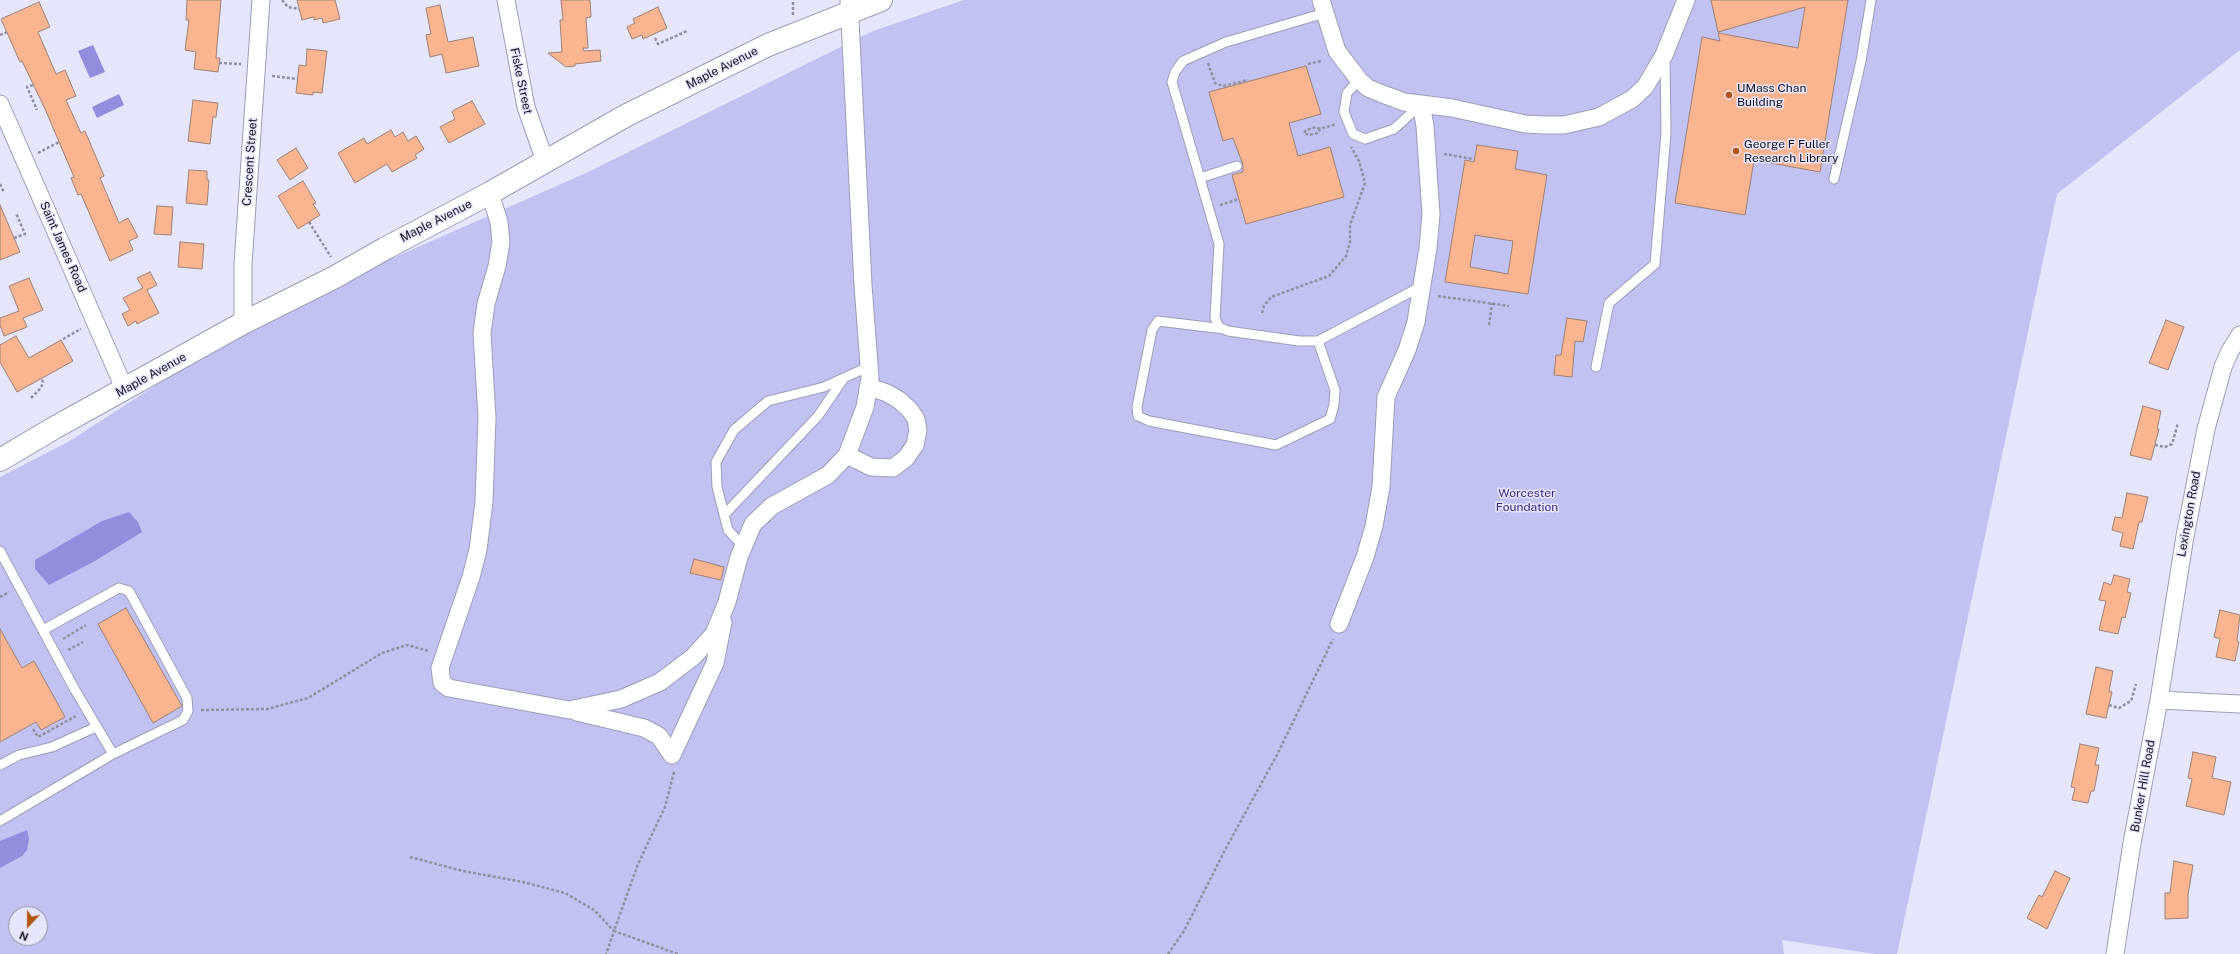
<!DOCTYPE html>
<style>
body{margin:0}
#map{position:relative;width:2240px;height:954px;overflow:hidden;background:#e5e5fc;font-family:"Public Sans",sans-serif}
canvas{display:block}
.north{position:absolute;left:8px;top:906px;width:40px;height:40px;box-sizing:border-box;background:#e5e5fc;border:1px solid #9292a3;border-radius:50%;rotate:202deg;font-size:11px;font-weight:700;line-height:16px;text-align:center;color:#15151e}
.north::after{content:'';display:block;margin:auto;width:14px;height:18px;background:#b25309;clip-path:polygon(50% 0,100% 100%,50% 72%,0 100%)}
</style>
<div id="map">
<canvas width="2240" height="954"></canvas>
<div class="north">N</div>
</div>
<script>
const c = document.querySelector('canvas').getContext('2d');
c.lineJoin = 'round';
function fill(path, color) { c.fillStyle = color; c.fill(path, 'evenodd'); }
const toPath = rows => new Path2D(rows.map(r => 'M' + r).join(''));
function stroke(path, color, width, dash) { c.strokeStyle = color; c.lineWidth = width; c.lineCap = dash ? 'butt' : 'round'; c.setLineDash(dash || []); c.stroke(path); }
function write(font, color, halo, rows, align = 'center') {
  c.font = font + ' "Public Sans",sans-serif'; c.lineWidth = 3; c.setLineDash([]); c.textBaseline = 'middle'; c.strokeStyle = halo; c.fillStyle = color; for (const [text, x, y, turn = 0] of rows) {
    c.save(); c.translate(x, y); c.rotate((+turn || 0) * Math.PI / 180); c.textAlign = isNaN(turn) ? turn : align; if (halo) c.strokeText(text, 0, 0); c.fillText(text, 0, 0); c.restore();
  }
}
const green = toPath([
 [964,0,2240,0,2240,50,2057,194,1897,954,1875,954,1782,940,1784,954,0,954,0,477,68,442,268,313,586,173,873,31],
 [16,914,40,914,40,938,16,938]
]);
const water = toPath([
 [93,45,105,72,90,78,78,51],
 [119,94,124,105,97,118,92,107],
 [129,512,138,522,142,532,95,561,49,585,35,569,35,560,102,521],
 [27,830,29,839,27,850,22,856,0,868,0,841]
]);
const building = toPath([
 [187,0,221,0,216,58,220,58,218,72,194,69,196,52,185,50,189,20,186,20,187,0],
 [297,0,335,0,340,19,323,23,322,18,314,20,314,17,302,20,297,0],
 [561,0,590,0,591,17,586,18,588,48,583,48,584,51,600,50,601,61,575,64,575,66,566,67,548,53,562,52,560,20,563,20,561,0],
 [1711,0,1848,0,1820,172,1754,160,1745,215,1675,203,1702,37,1720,41,1718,33,1798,48,1805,7,1718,32,1711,0],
 [39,2,50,27,38,32,56,74,65,70,76,96,66,100,81,133,85,131,104,176,100,178,119,223,128,218,138,237,129,241,133,250,110,261,81,194,78,195,71,178,74,177,45,109,22,61,20,62,1,19,39,2],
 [440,5,448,42,473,37,479,66,446,73,442,54,430,57,426,35,431,34,426,8,440,5],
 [658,7,667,28,643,39,642,35,632,39,627,27,635,23,633,19,658,7],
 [307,49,327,51,322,93,313,92,313,95,296,93,299,65,306,66,307,49],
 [1306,66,1321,114,1289,123,1298,156,1330,147,1344,197,1246,224,1232,175,1243,172,1243,165,1233,138,1223,141,1209,92,1306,66],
 [193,100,218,103,216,117,213,117,210,144,188,141,193,100],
 [472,101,485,124,449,143,440,127,455,119,452,112,454,110,472,101],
 [391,130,395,137,403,132,408,141,416,136,424,149,415,155,417,158,392,172,387,164,355,183,338,153,364,138,367,144,391,130],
 [1477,145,1518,151,1515,169,1547,175,1528,294,1445,282,1465,160,1474,162,1477,145],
 [1475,235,1513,241,1508,274,1470,267,1475,235],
 [296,148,308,168,290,180,277,160,296,148],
 [189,170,207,171,207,180,209,180,207,205,186,203,189,170],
 [303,181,316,203,313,204,320,215,298,229,278,196,303,181],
 [0,205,20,252,0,260,0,205],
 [157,206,173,207,171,235,154,234,157,206],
 [180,242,204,244,202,269,178,267,180,242],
 [150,272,157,285,147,290,159,313,137,324,136,321,128,326,122,314,130,310,123,298,143,288,137,278,150,272],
 [29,278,43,310,23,318,27,327,4,336,0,325,0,318,19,311,9,286,29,278],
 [1567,318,1587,321,1583,342,1575,341,1572,377,1554,375,1556,355,1561,355,1567,318],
 [2166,320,2184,327,2168,370,2149,363,2166,320],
 [16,336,29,358,61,340,73,361,17,392,0,362,0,345,16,336],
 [2143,406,2161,411,2157,429,2159,429,2151,460,2130,455,2143,406],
 [2127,493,2148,497,2142,522,2139,522,2133,549,2120,546,2123,533,2112,530,2115,517,2122,518,2127,493],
 [694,559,724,567,721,580,690,573,694,559],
 [2114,575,2130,579,2127,592,2131,593,2125,618,2122,617,2118,634,2099,630,2106,601,2099,600,2104,582,2111,585,2114,575],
 [126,608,182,706,153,723,98,624,126,608],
 [2220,610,2240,615,2237,641,2239,642,2235,661,2216,657,2220,639,2214,637,2220,610],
 [0,629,22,668,34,661,65,717,41,730,36,722,0,742,0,629],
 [2096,667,2113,671,2109,691,2112,692,2106,718,2086,714,2096,667],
 [2080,744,2099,748,2095,765,2099,765,2094,791,2091,791,2088,803,2072,800,2075,788,2071,787,2080,744],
 [2193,752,2216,757,2212,778,2231,782,2224,815,2186,806,2192,779,2188,778,2193,752],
 [2174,861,2193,865,2188,895,2188,918,2165,919,2165,893,2170,893,2174,861],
 [2055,871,2070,878,2047,929,2027,918,2039,895,2042,897,2055,871]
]);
const path = toPath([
 [282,0,288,7,299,9],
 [793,15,793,0],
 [0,35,7,32],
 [655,38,658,44,687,31],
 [219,63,241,64],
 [1208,63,1215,83,1223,86,1248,80],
 [1308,64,1321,61],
 [272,76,298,79],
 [33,85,27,87,37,110],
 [1320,129,1316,127,1306,130,1304,133,1309,135,1318,133,1320,129,1336,124],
 [38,153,59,142],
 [1444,154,1473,159],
 [0,184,4,193],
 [1220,205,1239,199],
 [309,222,331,257],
 [14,238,25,234,16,213],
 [1438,296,1509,306],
 [1262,313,1264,306,1271,297,1329,276,1346,256,1350,242,1350,225,1365,183,1359,161,1351,147],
 [1489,325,1492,303],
 [63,339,81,329],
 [31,398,41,388,43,382,41,378],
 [2155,445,2165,447,2172,444,2178,423],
 [0,597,9,592],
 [63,639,86,625],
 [68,650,83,642],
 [2109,705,2119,708,2131,701,2136,684],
 [201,710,267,709,308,698,382,653,407,645,429,651],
 [33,729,38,737,76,716],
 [674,772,665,807,638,864,614,931,678,954],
 [410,857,463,871,523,882,565,893,594,910,614,931,606,954],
 [1168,954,1184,931,1226,848,1277,755,1333,639]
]);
const lane = toPath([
 [1325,13,1226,42,1183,61,1175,72,1172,82,1219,244,1215,318,1219,327,1228,331,1299,341,1318,341,1422,286],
 [1359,80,1347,93,1344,112,1353,134,1365,139,1394,129,1421,104],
 [1200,178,1237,166],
 [1834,179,1861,61,1871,0],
 [1224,329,1158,321,1152,330,1137,407,1138,416,1149,421,1276,445,1330,419,1334,405,1335,390,1318,341],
 [1596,367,1609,303,1655,264,1666,133,1665,58],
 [724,515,818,416,844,378],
 [743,546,728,530,717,487,716,462,734,430,768,401,824,387,870,366],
 [0,551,75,690,113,754,183,720,188,711,187,698,129,591,119,588,43,630],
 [0,765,19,755,52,747,96,727],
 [0,821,113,754]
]);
const street = toPath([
 [506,0,526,107,545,161],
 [849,0,863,285,870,378,865,407,847,455,871,467,893,468,906,458,915,445,918,430,916,419,909,409,899,400,887,393,869,387],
 [1321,0,1337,51,1359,80,1368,88,1380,93,1404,102,1421,104,1425,126,1431,214,1428,248,1416,322,1407,350,1386,397,1381,487,1374,526,1365,557,1339,624],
 [0,104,125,390],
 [1421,104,1452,108,1525,124,1544,125,1564,125,1599,117,1632,99,1645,87,1664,55,1686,0],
 [490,193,499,222,501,242,497,266,486,304,482,333,487,418,484,502,478,550,471,577,440,668,442,683,449,688,569,710,621,699,660,682,693,657,714,634,727,602,739,557,753,524,772,506,828,475,847,455],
 [243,323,243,264,261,0],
 [2159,700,2185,536,2206,429,2223,367,2230,351,2240,335],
 [577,712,644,728,659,736,672,755],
 [672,755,715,663,723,622],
 [2115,954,2132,843,2159,700,2240,704]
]);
const secondary = toPath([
 [0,460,54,428,243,323,335,277,386,248,490,193,627,115,768,45,881,0]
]);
const markers = [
 [1729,95,4,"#b25309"],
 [1736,151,4,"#b25309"]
];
const streetNames = [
 ["Maple Avenue",722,68,-27],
 ["Fiske Street",521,81,78],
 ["Crescent Street",250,162,-86],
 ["Maple Avenue",436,221,-27],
 ["Saint James Road",63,247,66],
 ["Maple Avenue",151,375,-29],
 ["Lexington Road",2189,514,-80],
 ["Bunker Hill Road",2143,786,-80]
];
const poiNames = [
 ["UMass Chan",1737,88],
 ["Building",1737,102],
 ["George F Fuller",1744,144],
 ["Research Library",1744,158]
];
const parkNames = [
 ["Worcester",1527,493],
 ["Foundation",1527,507]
];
fill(green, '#c1c1f2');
fill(water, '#928ede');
fill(building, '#fab590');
stroke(building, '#9c8275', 1);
stroke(lane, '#9d9db8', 11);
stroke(street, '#9d9db8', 19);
stroke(secondary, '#9d9db8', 24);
stroke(path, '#9191a3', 2.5, [3, 2]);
stroke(lane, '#fff', 9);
stroke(street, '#fff', 17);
stroke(secondary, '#fff', 22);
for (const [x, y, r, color] of markers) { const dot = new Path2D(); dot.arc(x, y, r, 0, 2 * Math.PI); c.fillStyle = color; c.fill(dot); stroke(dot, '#e5e5fc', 1.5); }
write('12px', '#15151e', '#e5e5fc', streetNames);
write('12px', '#15151e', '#e5e5fc', poiNames, 'left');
write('12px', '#3b2986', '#e5e5fc', parkNames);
</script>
